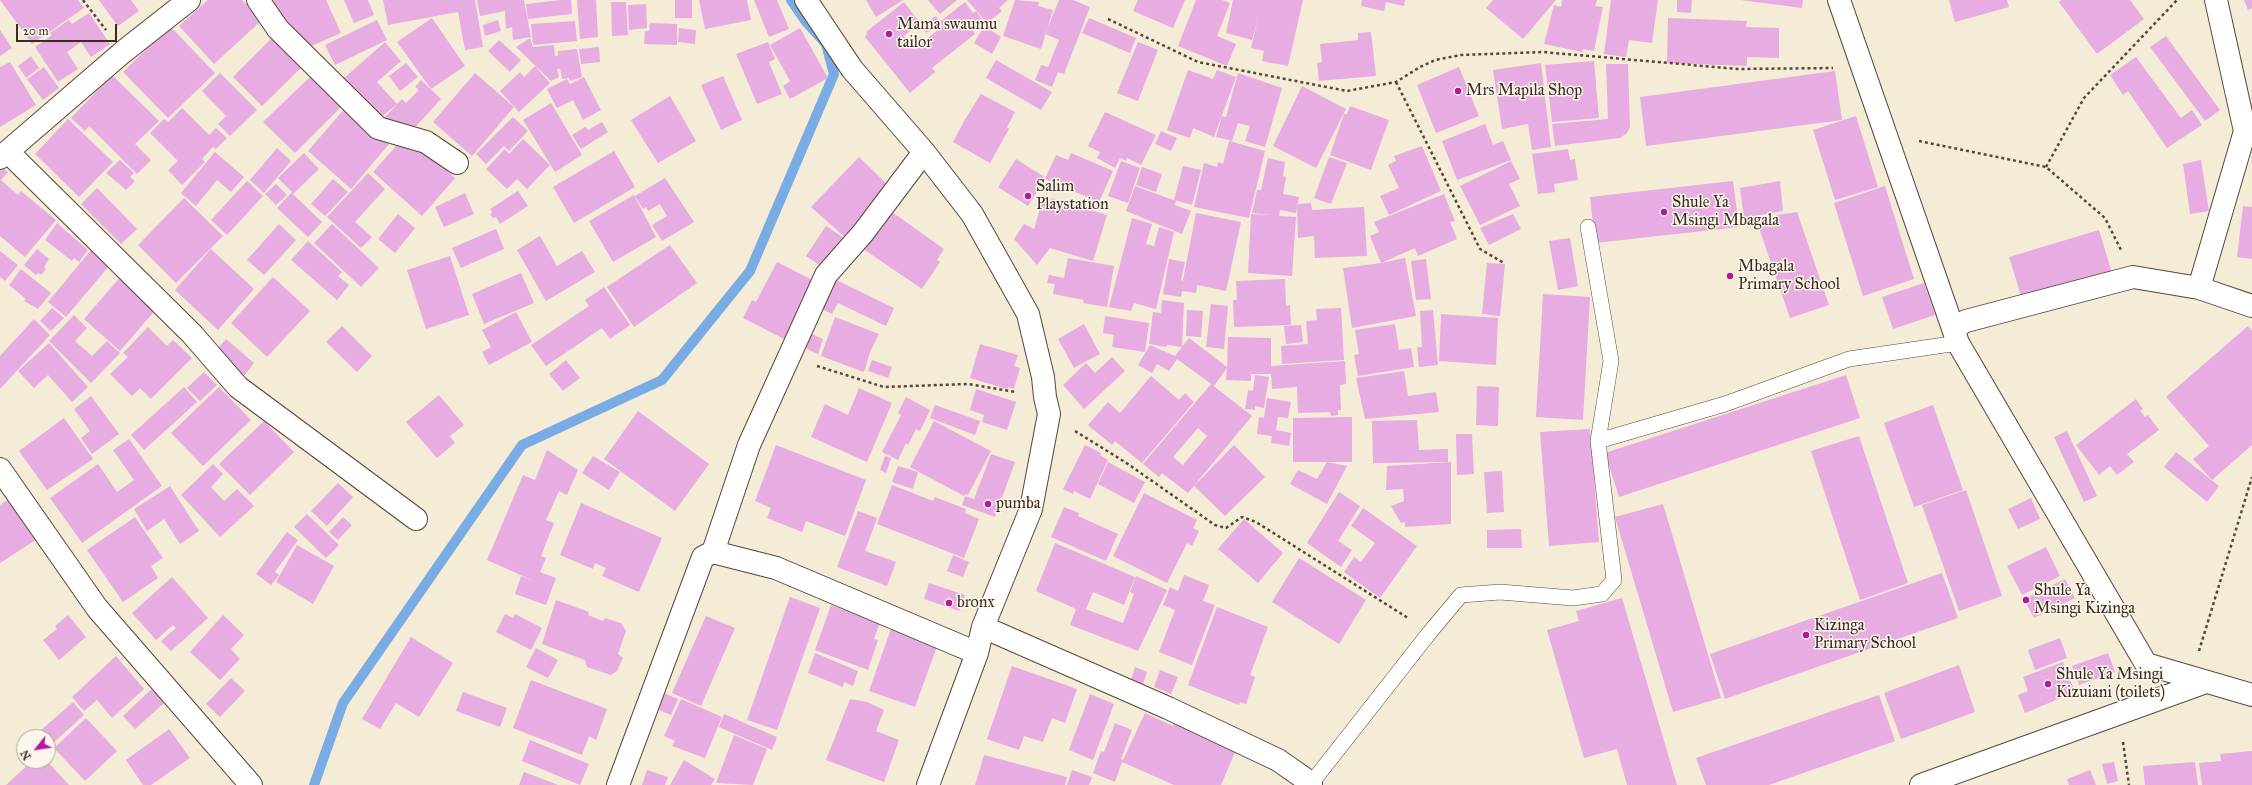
<!DOCTYPE html>
<style>
body{margin:0}
#map{position:relative;width:2252px;height:785px;overflow:hidden;background:#f5ecd7;font-family:"IM FELL Great Primer",serif}
canvas{display:block}
.north{position:absolute;left:16px;top:729px;width:40px;height:40px;box-sizing:border-box;background:#fbf7ec;border:1px solid #aea59a;border-radius:50%;rotate:240deg;font-size:11px;font-weight:700;line-height:16px;text-align:center;color:#3b2a1e}
.north::after{content:'';display:block;margin:auto;width:14px;height:18px;background:#b5179e;clip-path:polygon(50% 0,100% 100%,50% 72%,0 100%)}
.scale{position:absolute;left:16px;top:24px;width:101px;height:18px;box-sizing:border-box;border:2px solid #3b2a1e;border-top:0;padding-left:5px;font-size:12px;line-height:14px;white-space:nowrap;color:#3b2a1e;-webkit-text-stroke:3px #fbf7ec;paint-order:stroke}
</style>
<div id="map">
<canvas width="2252" height="785"></canvas>
<div class="north">N</div>
<div class="scale">20 m</div>
</div>
<script>
const c = document.querySelector('canvas').getContext('2d');
c.lineJoin = 'round';
const toPath = rows => new Path2D(rows.map(r => 'M' + r).join(''));
function stroke(path, color, width, dash) { c.strokeStyle = color; c.lineWidth = width; c.lineCap = dash ? 'butt' : 'round'; c.setLineDash(dash || []); c.stroke(path); }
function fill(path, color) { c.fillStyle = color; c.fill(path, 'evenodd'); }
function write(font, color, halo, rows, align = 'center') {
  c.font = font + ' "IM FELL Great Primer",serif'; c.lineWidth = 3; c.setLineDash([]); c.textBaseline = 'middle'; c.strokeStyle = halo; c.fillStyle = color; for (const [text, x, y, turn = 0] of rows) {
    c.save(); c.translate(x, y); c.rotate((+turn || 0) * Math.PI / 180); c.textAlign = isNaN(turn) ? turn : align; if (halo) c.strokeText(text, 0, 0); c.fillText(text, 0, 0); c.restore();
  }
}
const stream = toPath([
 [314,785,343,703,522,445,662,380,750,271,834,74,826,44,806,22,791,0]
]);
const building = toPath([
 [0,0,78,0,84,8,32,44],
 [99,0,131,0,139,11,118,26],
 [208,0,242,0,261,21,214,64,179,26],
 [274,0,326,0,341,33,300,51,287,22,283,24,272,1],
 [344,0,368,0,374,15,354,23],
 [383,0,475,0,483,47,465,50,458,12,388,25],
 [477,0,524,0,531,37,513,40,512,27,506,29,505,11,480,16],
 [561,0,571,0,572,14,528,19,526,4],
 [577,0,596,0,598,37,580,39],
 [675,0,692,0,692,18,675,18],
 [699,0,747,0,751,20,705,29],
 [754,0,777,0,789,29,769,37],
 [866,0,903,0,876,17],
 [928,0,957,0,940,14],
 [967,0,1008,0,999,8,1002,11,987,23],
 [1015,0,1039,2,1038,6,1053,10,1041,49,1003,36],
 [1059,0,1073,0,1090,7,1064,74,1058,72,1052,87,1035,80,1041,65,1048,67,1059,40,1045,34],
 [1138,0,1185,0,1173,28,1133,11],
 [1196,0,1222,0,1230,3,1217,36,1236,44,1227,66,1178,46],
 [1233,0,1303,0,1288,66,1262,61,1264,51,1251,48,1258,18,1252,40,1226,33],
 [1362,0,1405,0,1404,6,1386,2,1384,11,1361,6],
 [1493,0,1556,0,1523,39,1486,8],
 [1562,0,1597,0,1595,6,1603,7,1594,51,1583,49,1582,52,1544,44,1554,5,1561,7],
 [1611,0,1658,0,1652,43,1629,40,1626,57,1604,54],
 [1677,0,1692,0,1691,13,1677,12],
 [1740,0,1803,0,1802,8],
 [1949,0,2007,0,2009,7,1955,22],
 [2061,0,2130,0,2144,19,2097,54,2059,2],
 [2244,0,2252,0,2252,8,2248,10],
 [611,2,626,2,628,35,612,36],
 [904,2,920,23,904,36,914,49,943,26,940,22,965,2,973,13,976,11,984,22,973,31,975,34,932,68,935,72,910,93,865,37,867,34,866,32],
 [646,4,647,28,629,30,628,5],
 [89,13,110,44,91,57,81,42,67,52,78,69,58,82,35,47,52,35,50,33,69,20,72,24],
 [936,16,941,24,926,33,921,25],
 [432,18,465,66,431,89,397,42],
 [1089,18,1136,38,1130,53,1082,33],
 [1668,18,1747,21,1746,27,1779,28,1779,58,1747,57,1747,66,1667,63],
 [377,20,387,40,335,65,325,45],
 [498,20,501,31,485,36,483,25],
 [575,21,577,41,533,45,531,24],
 [650,23,677,24,677,45,644,44,645,31,649,31],
 [170,26,215,73,168,118,123,72],
 [984,26,1001,37,992,54,974,43],
 [679,28,696,30,695,44,678,42],
 [800,28,828,78,790,99,783,86,790,81,770,45],
 [0,30,12,48,0,56],
 [1371,32,1376,76,1319,81,1317,63,1322,62,1320,44,1358,40,1358,33],
 [275,35,304,65,262,106,233,77],
 [2166,36,2220,110,2205,121,2150,47],
 [530,38,533,47,554,45,555,56,558,56,558,51,577,49,582,77,570,81,569,78,562,79,560,69,557,69,559,77,551,81,516,47],
 [499,40,521,60,510,72,488,51],
 [385,42,401,61,377,82,397,104,378,120,343,79],
 [768,42,775,59,769,62,782,94,757,104,736,54],
 [1138,42,1158,50,1138,101,1117,93],
 [599,47,600,62,581,64,579,49],
 [31,56,39,68,26,78,18,66],
 [2136,57,2181,118,2192,110,2202,125,2167,148,2128,91,2123,95,2110,75],
 [996,60,1052,92,1041,110,986,78],
 [1594,61,1599,118,1552,122,1545,65],
 [10,62,36,105,0,127,0,67],
 [406,63,418,77,400,91,389,76],
 [1541,63,1551,147,1532,150,1528,124,1502,129,1493,70],
 [1606,64,1628,64,1630,127,1627,133,1620,138,1555,146,1552,124,1608,119],
 [535,66,550,83,519,112,500,91,520,72,524,77],
 [44,67,59,88,43,100,27,79],
 [1459,67,1479,116,1436,133,1417,85],
 [1188,70,1213,79,1217,70,1236,77,1214,137,1193,128,1190,138,1167,130],
 [1835,71,1842,120,1646,146,1640,97],
 [220,73,257,110,230,136,218,124,226,116,202,91],
 [475,73,514,107,472,156,433,122],
 [1238,73,1282,88,1265,147,1245,141,1250,126,1238,123,1232,141,1216,137,1222,116,1226,117],
 [112,75,159,121,135,144,151,160,137,174,89,126,85,131,71,118],
 [312,75,343,105,295,153,263,122],
 [723,76,742,120,721,130,701,85],
 [584,77,601,110,583,120,573,100,557,108,547,89,567,79,570,84],
 [421,80,441,99,409,134,383,119,402,99,406,103,419,90,415,87],
 [1302,86,1346,109,1316,168,1273,146],
 [981,94,1015,112,1007,127,1009,129,990,163,953,142,964,121],
 [670,96,696,141,658,163,631,120],
 [551,103,582,155,555,172,523,120],
 [1350,106,1389,120,1371,170,1330,155,1344,114,1347,114],
 [346,107,389,144,351,189,308,151],
 [182,108,209,135,216,128,227,138,216,149,213,147,202,159,205,162,182,185,168,170,178,161,150,133,164,119,168,122],
 [1105,112,1156,135,1141,165,1127,158,1126,161,1120,158,1115,168,1097,158,1100,152,1088,146],
 [1856,116,1878,187,1835,200,1813,130],
 [513,117,528,131,509,151,504,146,486,164,476,154],
 [68,119,113,162,79,197,35,154],
 [602,122,608,132,581,149,572,135,585,127,588,130],
 [1485,124,1493,145,1503,141,1511,160,1457,180,1442,141],
 [1161,131,1177,138,1171,151,1155,144],
 [405,136,414,142,455,178,422,216,373,172],
 [523,139,550,165,527,189,517,179,507,189,486,169,505,149,509,154],
 [1229,141,1265,151,1249,218,1194,207,1204,163,1217,167,1218,162,1223,164],
 [1422,146,1441,191,1389,215,1380,196,1399,188,1388,165,1396,161,1394,156],
 [277,148,291,161,264,193,250,180],
 [1568,149,1570,160,1575,159,1578,180,1554,184,1555,192,1538,194,1532,154],
 [614,151,635,187,574,223,553,187],
 [215,152,244,177,231,192,217,180,196,206,181,193],
 [304,153,319,169,293,194,322,222,308,237,277,208,292,192,278,178],
 [1071,153,1113,171,1099,202,1045,179,1056,155,1068,160],
 [859,157,891,188,847,239,811,207],
 [1329,157,1347,163,1331,204,1314,198],
 [1268,158,1285,162,1283,176,1286,177,1283,194,1299,197,1296,213,1280,210,1279,216,1296,217,1292,276,1248,273,1251,214,1271,215,1252,213,1257,190,1261,190],
 [1016,159,1046,178,1028,206,998,187],
 [120,160,134,173,130,177,135,181,126,190,106,173],
 [2201,160,2209,211,2190,214,2183,164],
 [1121,161,1140,168,1128,203,1108,196],
 [1511,161,1520,179,1509,184,1520,206,1480,225,1460,186],
 [0,166,8,172,1,180,18,195,21,191,56,220,25,257,0,236],
 [1183,166,1201,170,1192,205,1174,200],
 [1142,167,1162,174,1156,192,1136,185],
 [368,173,385,189,355,222,372,237,361,248,327,217],
 [665,178,694,222,662,241,652,225,667,216,660,204,648,211,646,207,643,209,635,196],
 [333,179,348,192,325,216,311,204],
 [247,181,263,196,227,235,211,220],
 [1733,181,1739,227,1595,243,1590,197],
 [1780,181,1783,211,1744,218,1740,188],
 [276,184,287,195,276,205,265,194],
 [1135,186,1176,201,1175,205,1191,211,1182,234,1126,211],
 [1885,186,1914,279,1863,296,1834,203],
 [97,188,137,229,121,244,81,204],
 [518,191,528,206,500,224,496,217,493,218,490,214,492,213,490,209],
 [465,193,474,214,444,227,435,207],
 [1444,194,1455,221,1450,222,1457,239,1418,256,1415,248,1381,263,1405,258,1416,316,1352,328,1343,268,1381,263,1370,236,1379,232,1374,222],
 [634,195,656,237,613,262,589,221],
 [184,198,223,236,176,283,138,245],
 [1043,198,1051,200,1052,198,1107,215,1093,261,1050,248,1037,265,1014,239,1024,224,1034,229],
 [1311,203,1312,210,1364,207,1367,256,1315,258,1314,236,1298,238,1297,204],
 [2243,206,2252,207,2252,259,2237,257],
 [885,207,944,249,937,260,940,262,922,289,859,246],
 [1797,212,1829,305,1790,318,1758,225,1777,215],
 [1196,213,1241,222,1226,291,1197,285,1196,293,1182,291,1181,297,1163,294,1169,259,1185,262,1181,280,1185,281,1183,280],
 [398,214,415,228,395,253,378,239],
 [1513,214,1521,229,1489,245,1480,228],
 [1132,218,1152,224,1146,244,1154,246,1159,227,1174,232,1156,309,1134,303,1131,311,1109,307],
 [57,223,88,250,79,262,74,258,72,261,45,240],
 [279,224,296,240,264,275,247,260],
 [332,224,379,268,361,287,314,243],
 [826,226,847,240,827,270,806,256],
 [496,229,504,249,461,268,452,248],
 [2099,230,2112,273,2022,299,2009,257],
 [540,236,557,266,582,251,595,272,546,301,517,250],
 [1570,238,1578,286,1558,290,1549,241],
 [308,241,342,272,338,276,349,285,337,300,291,260],
 [670,245,697,283,634,327,607,287],
 [37,249,49,259,44,267,46,269,41,275,38,273,36,275,24,265],
 [211,249,254,289,218,330,175,290],
 [91,250,110,265,66,317,48,302],
 [0,251,18,265,5,281,0,277],
 [450,256,469,315,426,329,407,270],
 [1068,258,1114,266,1107,307,1083,303,1084,300,1053,294,1055,284,1047,283,1049,275,1064,278],
 [1426,259,1431,299,1416,300,1411,261],
 [777,262,818,283,792,343,743,318,752,300,756,302],
 [1487,263,1505,264,1500,316,1482,314],
 [21,269,51,293,38,309,24,301,26,299,9,285],
 [521,273,534,303,484,324,472,294],
 [123,274,159,306,120,351,84,319],
 [273,277,310,311,267,357,231,323],
 [830,277,894,308,886,326,838,303,832,314,816,306],
 [1285,279,1286,306,1290,305,1291,325,1234,327,1233,300,1237,300,1236,281],
 [1924,283,1935,315,1893,329,1882,297],
 [604,287,630,325,610,339,602,328,546,366,531,345,589,306,585,300],
 [1543,294,1590,297,1583,420,1536,417],
 [1162,300,1184,303,1182,347,1167,345,1166,347,1149,344,1153,312,1161,313],
 [1211,304,1228,306,1224,349,1206,347],
 [52,308,64,318,51,331,40,321],
 [1341,308,1344,360,1282,364,1281,346,1308,344,1306,321,1317,320,1316,309],
 [1187,310,1203,311,1201,337,1186,336],
 [1433,310,1438,365,1419,367,1417,347,1422,347,1420,311],
 [516,312,532,342,489,365,482,352,491,347,482,330],
 [1441,314,1498,318,1496,365,1439,361],
 [74,315,87,328,75,341,92,356,107,341,120,353,91,383,49,341],
 [1105,316,1149,323,1145,352,1112,347,1114,335,1103,333],
 [835,317,879,334,870,352,864,372,821,356],
 [34,319,50,335,0,389,0,356],
 [1084,324,1100,354,1074,368,1058,339],
 [1395,324,1399,350,1411,348,1414,367,1358,376,1354,355,1359,354,1355,330],
 [1301,325,1303,342,1286,344,1284,326],
 [342,326,372,356,357,372,326,342],
 [2248,326,2252,331,2252,445,2212,480,2193,459,2209,446,2166,397],
 [148,327,167,346,173,340,192,358,151,399,140,388,132,396,110,374,128,357,123,353],
 [803,330,823,339,818,354,797,344],
 [1228,337,1271,338,1271,366,1345,361,1346,384,1340,385,1341,410,1338,410,1338,415,1331,416,1330,412,1298,413,1297,387,1272,389,1271,374,1251,374,1251,381,1226,380,1227,368,1214,386,1177,359,1169,371,1157,364,1152,373,1138,365,1150,345,1175,356,1189,338,1227,367],
 [226,339,254,363,243,377,214,353],
 [49,343,88,387,72,402,48,375,34,388,18,371],
 [980,344,1018,355,1014,366,1020,368,1014,389,1008,387,1007,389,970,378],
 [1112,357,1125,371,1084,409,1063,385,1086,363,1095,373],
 [566,360,580,378,563,391,549,374],
 [872,360,892,367,888,378,868,371],
 [1404,371,1408,396,1436,392,1439,412,1365,419,1356,378],
 [204,372,217,385,200,401,187,388],
 [1255,375,1269,377,1264,408,1255,406,1255,410,1245,409,1248,390,1253,391],
 [1846,375,1860,418,1619,497,1605,453],
 [1151,376,1179,400,1185,393,1194,402,1142,463,1115,441,1112,445,1088,425,1108,402,1120,413],
 [1211,384,1252,416,1188,493,1162,473,1159,477,1143,464],
 [1198,428,1207,436,1183,465,1173,457],
 [1477,386,1499,387,1498,426,1476,425],
 [184,387,197,402,144,450,131,435],
 [219,387,251,420,203,466,171,433],
 [859,388,892,403,867,462,811,437,825,404,848,415],
 [976,389,1016,402,1007,430,982,422,984,415,970,410],
 [439,395,464,425,450,436,455,443,437,458,406,422],
 [91,396,119,434,92,454,81,438,90,431,74,409],
 [906,397,930,410,920,431,916,429,908,445,906,443,898,460,882,452,901,415,898,413],
 [1267,398,1291,402,1288,418,1278,417,1276,430,1291,433,1289,446,1271,443,1272,436,1257,434,1259,417,1264,418],
 [2136,399,2143,409,2140,411,2145,417,2148,415,2159,430,2127,454,2134,462,2117,475,2110,466,2099,475,2076,445],
 [935,405,980,421,975,435,930,418],
 [1933,405,1963,490,1914,507,1884,423],
 [638,411,709,464,675,511,604,459],
 [1352,417,1352,462,1293,462,1293,418],
 [64,418,93,459,47,490,19,451],
 [1417,420,1419,450,1448,449,1448,462,1373,463,1372,421],
 [264,421,294,452,250,495,219,464],
 [934,421,991,451,968,495,965,494,964,496,910,467],
 [1590,429,1599,542,1549,546,1540,432],
 [2067,431,2097,496,2084,502,2054,437],
 [1456,434,1472,434,1474,474,1457,475],
 [1859,436,1908,583,1860,600,1811,451],
 [129,439,162,486,82,543,50,498,98,464,117,492,134,480,113,450],
 [776,445,866,480,845,536,806,521,802,532,767,518,771,508,755,501],
 [1085,445,1101,453,1100,455,1108,460,1090,499,1074,491,1073,494,1063,489],
 [1234,445,1265,477,1225,516,1194,486],
 [547,450,578,470,567,495,559,491,546,520,554,523,541,556,546,558,540,572,556,578,546,605,515,594,521,576,534,581,487,560,523,475,535,480],
 [2176,452,2219,486,2207,502,2164,467],
 [991,454,1015,462,995,517,962,505,965,496,974,499],
 [593,456,620,472,609,490,582,473],
 [885,456,891,458,886,473,880,470],
 [1108,462,1145,482,1134,503,1098,484],
 [1327,462,1347,466,1327,504,1290,484,1298,470,1317,479],
 [1451,462,1451,524,1405,527,1405,522,1401,523,1391,506,1404,501,1403,489,1386,490,1387,466],
 [213,464,223,474,211,487,224,501,237,489,254,506,220,537,181,495],
 [898,466,918,472,913,489,892,482],
 [1502,471,1504,512,1487,513,1484,472],
 [338,483,353,497,327,526,311,511],
 [892,485,933,501,935,497,966,509,965,513,979,519,964,558,877,524],
 [170,486,199,531,180,544,164,519,147,531,134,509],
 [1966,490,2002,596,1959,611,1922,505],
 [1339,492,1360,506,1338,541,1352,550,1341,567,1307,543],
 [1144,493,1197,520,1193,528,1199,531,1192,546,1187,543,1167,583,1113,556],
 [2031,498,2040,519,2018,529,2008,509],
 [9,499,42,536,0,563,0,505],
 [581,503,662,538,639,592,602,576,606,568,595,563,593,569,560,555],
 [1663,504,1721,698,1673,712,1615,517],
 [1064,507,1079,513,1078,516,1118,534,1106,561,1051,537],
 [1363,508,1417,546,1380,598,1344,572,1354,557,1361,562,1375,543,1351,526],
 [858,511,877,518,865,551,896,562,887,586,837,567],
 [307,514,339,545,326,558,294,527],
 [135,517,163,558,151,566,158,578,123,602,87,550],
 [343,517,352,525,338,540,329,532],
 [1244,519,1283,553,1258,583,1218,549],
 [1521,529,1522,548,1487,548,1487,530],
 [287,532,298,540,275,572,279,575,271,585,256,574],
 [1055,543,1135,577,1124,605,1093,592,1086,609,1077,606,1123,623,1134,594,1130,592,1136,576,1167,590,1138,651,1070,625,1076,609,1036,591],
 [297,545,334,566,313,604,276,582],
 [2046,547,2060,576,2022,595,2007,566],
 [953,555,969,562,963,577,947,571],
 [1299,558,1366,600,1339,644,1272,602],
 [1942,573,1958,618,1725,699,1710,654],
 [1184,575,1209,585,1203,601,1215,605,1192,665,1159,652,1175,610,1163,605,1170,587,1178,591],
 [172,577,208,618,171,651,161,641,176,628,173,625,156,640,132,613],
 [2065,579,2075,598,2034,618,2024,599],
 [929,583,965,595,959,611,924,599],
 [790,597,820,608,777,730,747,720],
 [1622,598,1677,785,1627,785,1617,749,1584,758,1547,630,1579,621,1576,611],
 [556,600,589,612,588,615,603,621,605,618,621,623,626,631,618,654,623,658,617,671,611,675,587,667,585,660,542,644],
 [846,604,881,620,874,639,878,640,868,670,815,650,831,605,844,610],
 [1217,607,1268,627,1250,675,1255,677,1246,704,1240,702,1239,705,1188,685],
 [505,614,513,618,515,614,542,628,531,650,496,632],
 [68,615,86,637,59,660,43,640,57,629,55,626],
 [223,615,244,635,231,649,240,659,220,680,190,652],
 [706,616,735,628,701,706,672,693],
 [893,623,939,641,915,707,869,691],
 [411,637,453,663,419,717,396,703,380,729,362,719],
 [2060,638,2067,658,2035,670,2028,650],
 [536,648,558,660,548,678,526,667],
 [815,653,858,671,853,686,844,682,843,687,808,673],
 [2108,653,2115,672,2079,685,2072,666],
 [116,656,144,689,112,718,97,700,84,711,72,697],
 [2063,662,2075,692,2025,713,2018,695,2028,691,2023,677],
 [1959,665,1975,712,1901,739,1884,693],
 [1012,666,1077,689,1065,723,1052,718,1043,742,1024,736,1019,750,987,739],
 [1135,667,1147,672,1143,684,1131,680],
 [1160,670,1178,677,1171,694,1154,687],
 [231,678,245,691,220,717,206,704],
 [531,680,607,709,596,740,589,736,582,755,513,728],
 [158,683,171,697,135,729,123,716],
 [659,691,678,699,671,715,652,707],
 [463,692,507,708,500,727,456,711],
 [1090,694,1114,704,1093,760,1069,750],
 [1879,695,1895,741,1769,785,1706,785,1696,758],
 [681,699,722,717,705,758,672,746,675,741,664,736],
 [850,699,867,702,884,710,876,731,899,740,884,782,826,760],
 [73,702,84,715,52,744,48,737,40,731],
 [1145,713,1173,726,1174,723,1236,750,1221,785,1174,785,1122,762,1115,782,1093,773,1101,751,1104,752,1115,723,1132,730,1121,759,1123,760],
 [724,714,777,737,772,750,719,727],
 [86,718,117,751,85,781,54,748],
 [169,729,190,758,151,785,143,785,126,760],
 [734,735,767,749,753,785,716,783],
 [530,740,589,764,580,785,522,761],
 [2252,751,2252,785,2202,785,2199,763,2221,761,2220,754],
 [984,755,1067,777,1065,785,975,785],
 [684,760,715,779,711,785,670,785],
 [32,761,47,761,69,785,6,785],
 [2114,762,2118,781,2107,784,2102,764],
 [2195,762,2198,785,2145,785,2143,766],
 [647,770,668,777,665,785,642,785],
 [1072,770,1092,777,1089,785,1067,785],
 [2090,770,2096,785,2069,785,2067,779],
 [524,772,558,785,519,785]
]);
const path = toPath([
 [83,0,106,30],
 [1108,19,1198,62,1347,91,1396,82,1420,67,1435,60,1461,55,1543,52,1738,69,1833,68],
 [1396,82,1480,249,1504,263],
 [1919,141,2046,167,2105,218,2121,250],
 [2046,167,2084,98,2177,0],
 [817,366,884,387,968,384,1016,392],
 [1075,431,1125,462,1215,525,1226,528,1242,517,1256,522,1408,618],
 [2199,651,2252,477],
 [2123,742,2129,785]
]);
const service = toPath([
 [1598,441,1725,404,1849,359,1958,343],
 [1310,785,1430,632,1461,595,1500,592,1573,598,1602,594,1614,580,1598,441,1611,361,1588,227]
]);
const minor = toPath([
 [258,0,278,29,378,128,426,142,457,163],
 [806,0,852,69,924,152,972,214,1028,314,1043,377,1045,397,1049,414,1031,509,983,627,977,653,928,785],
 [1839,0,1958,343,2146,664,2252,695],
 [8,152,192,334,238,387,416,519],
 [0,158,123,52,189,0],
 [2199,288,2245,131,2216,0],
 [1953,328,1966,321,2133,277,2199,288,2252,306],
 [0,469,97,608,251,785],
 [713,552,749,445,826,275,863,233,924,152],
 [983,627,1168,708,1278,760,1311,783],
 [618,785,703,557,713,552,776,568,977,653],
 [1921,785,2206,682]
]);
const markers = [
 [889,34,4,"#b5179e"],
 [1458,91,4,"#b5179e"],
 [1028,196,4,"#b5179e"],
 [1664,212,4,"#b5179e"],
 [1730,276,4,"#b5179e"],
 [988,504,4,"#b5179e"],
 [2026,600,4,"#b5179e"],
 [949,603,4,"#b5179e"],
 [1806,635,4,"#b5179e"],
 [2048,684,4,"#b5179e"]
];
const poiNames = [
 ["Mama swaumu",897,25],
 ["tailor",897,43],
 ["Mrs Mapila Shop",1466,91],
 ["Salim",1036,187],
 ["Playstation",1036,205],
 ["Shule Ya",1672,203],
 ["Msingi Mbagala",1672,221],
 ["Mbagala",1738,267],
 ["Primary School",1738,285],
 ["pumba",996,504],
 ["Shule Ya",2034,591],
 ["Msingi Kizinga",2034,609],
 ["bronx",957,603],
 ["Kizinga",1814,626],
 ["Primary School",1814,644],
 ["Shule Ya Msingi",2056,675],
 ["Kizuiani (toilets)",2056,693]
];
stroke(stream, '#79abe5', 10);
fill(building, '#e7ace1');
stroke(service, '#57473a', 16);
stroke(minor, '#57473a', 24);
stroke(path, '#57473a', 2.5, [3, 3]);
stroke(service, '#fff', 15);
stroke(minor, '#fff', 22);
for (const [x, y, r, color] of markers) { const dot = new Path2D(); dot.arc(x, y, r, 0, 2 * Math.PI); c.fillStyle = color; c.fill(dot); stroke(dot, '#fbf7ec', 1.5); }
write('16px', '#3b2a1e', '#fbf7ec', poiNames, 'left');
</script>
